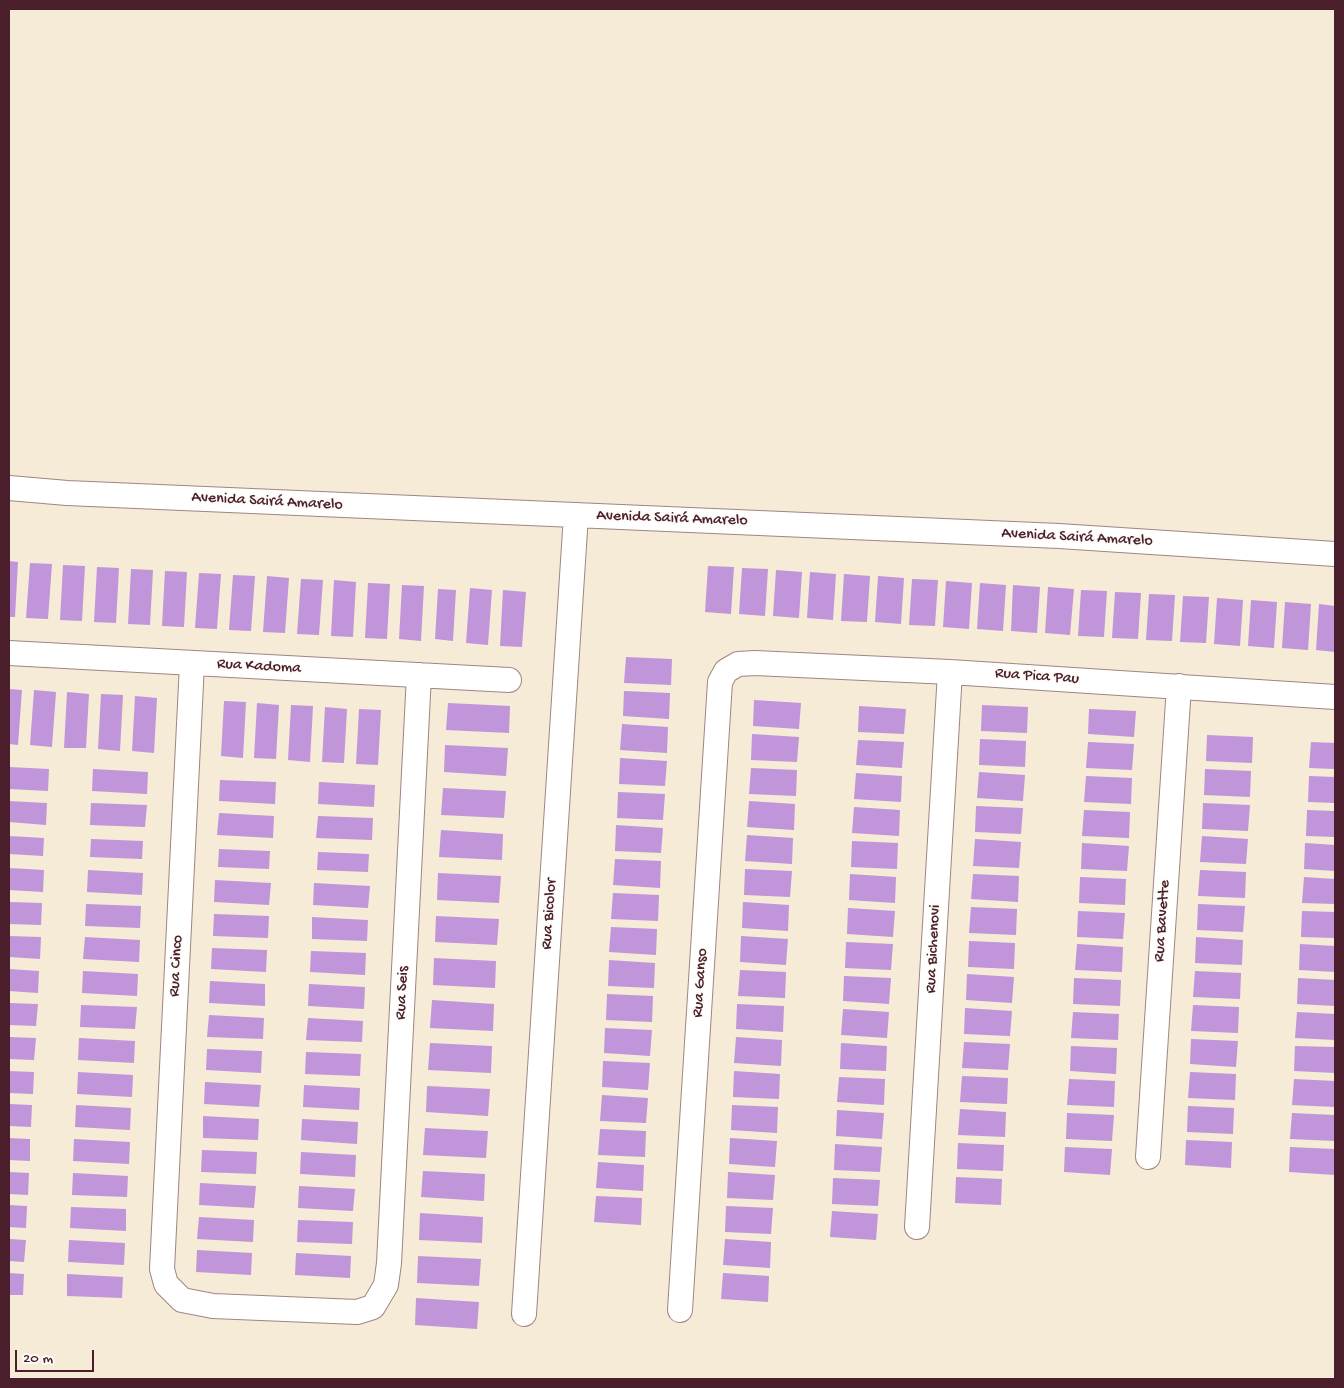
<!DOCTYPE html>
<meta charset="utf-8">
<style>
body{margin:0}
#map{position:relative;width:1344px;height:1388px;overflow:hidden;background:#f5ebd7;font-family:"Gochi Hand",sans-serif}
canvas{display:block}
.frame{position:absolute;inset:0;border:10px solid #4a1f2b;pointer-events:none}
.scale{position:absolute;left:15px;top:1350px;width:79px;height:22px;box-sizing:border-box;border:2px solid #4a1f2b;border-top:0;padding-left:6px;font-size:15px;line-height:18px;white-space:nowrap;color:#4a1f2b;-webkit-text-stroke:4px #fdfcf7;paint-order:stroke}
</style>
<div id="map">
<canvas width="1344" height="1388"></canvas>
<div class="frame"></div>
<div class="scale">20 m</div>
</div>
<script>
const c = document.querySelector('canvas').getContext('2d');
c.lineJoin = 'round';
function fill(path, color) { c.fillStyle = color; c.fill(path, 'evenodd'); }
const toPath = rows => new Path2D(rows.map(r => 'M' + r).join(''));
function stroke(path, color, width, dash) { c.strokeStyle = color; c.lineWidth = width; c.lineCap = dash ? 'butt' : 'round'; c.setLineDash(dash || []); c.stroke(path); }
function write(font, color, halo, rows, align = 'center') {
  c.font = font + ' "Gochi Hand",sans-serif'; c.lineWidth = 4; c.setLineDash([]); c.textBaseline = 'middle'; c.strokeStyle = halo; c.fillStyle = color; for (const [text, x, y, turn = 0] of rows) {
    c.save(); c.translate(x, y); c.rotate((+turn || 0) * Math.PI / 180); c.textAlign = isNaN(turn) ? turn : align; if (halo) c.strokeText(text, 0, 0); c.fillText(text, 0, 0); c.restore();
  }
}
const building = toPath([
 [9,561,18,562,15,617,9,617],
 [30,563,52,564,48,619,26,618],
 [63,565,85,566,82,621,60,620],
 [708,566,734,567,731,614,705,612],
 [97,567,119,568,116,623,94,622],
 [742,568,768,569,765,616,739,614],
 [131,569,153,570,150,625,128,624],
 [776,570,802,572,799,618,773,616],
 [165,571,187,572,184,627,162,626],
 [810,572,836,574,833,620,807,618],
 [199,573,221,574,217,629,195,628],
 [844,574,870,576,867,622,841,621],
 [233,575,255,576,251,631,229,630],
 [267,576,289,578,285,633,263,632],
 [878,576,904,578,901,624,875,622],
 [301,579,323,580,319,635,297,634],
 [912,579,938,580,935,626,909,625],
 [334,580,356,582,353,637,331,636],
 [946,581,972,583,969,629,943,627],
 [368,583,390,584,387,639,365,638],
 [980,583,1006,585,1003,631,977,629],
 [402,585,424,586,421,641,399,639],
 [1013,585,1040,587,1037,633,1011,631],
 [1048,587,1074,589,1070,635,1045,633],
 [470,588,492,590,488,645,466,643],
 [438,589,456,590,453,641,435,639],
 [503,590,526,592,522,647,500,646],
 [1081,590,1107,591,1104,637,1078,636],
 [1115,592,1141,593,1138,639,1112,638],
 [1149,594,1175,595,1172,641,1146,640],
 [1183,596,1209,597,1206,643,1180,642],
 [1217,598,1243,600,1240,646,1214,644],
 [1251,600,1277,602,1274,648,1248,646],
 [1285,602,1311,604,1308,650,1282,648],
 [1319,604,1335,606,1335,652,1316,650],
 [626,657,672,659,671,685,624,683],
 [9,689,22,690,18,745,9,744],
 [34,690,56,692,52,747,30,745],
 [624,691,670,693,669,719,623,716],
 [67,692,89,694,86,748,64,748],
 [101,694,123,695,120,751,98,749],
 [135,696,157,698,154,753,132,751],
 [754,700,801,703,799,729,753,726],
 [224,701,246,702,243,758,221,756],
 [257,703,279,705,276,759,254,758],
 [448,703,510,706,509,733,446,730],
 [291,705,313,706,310,762,288,760],
 [982,705,1028,707,1027,733,981,731],
 [859,706,906,709,904,734,858,732],
 [325,707,347,709,344,763,322,762],
 [359,709,381,710,378,765,356,764],
 [1089,709,1136,711,1134,737,1088,734],
 [622,724,668,727,667,753,620,750],
 [752,734,799,737,797,762,751,760],
 [1207,735,1253,737,1252,763,1206,761],
 [980,739,1026,741,1025,767,979,765],
 [858,740,904,742,902,768,856,765],
 [1088,742,1134,744,1132,770,1086,768],
 [1311,742,1335,743,1335,769,1309,768],
 [445,745,508,748,506,776,444,772],
 [620,758,667,761,665,786,619,784],
 [9,767,49,769,48,791,9,789],
 [751,768,797,770,796,796,749,794],
 [93,769,148,772,147,794,92,791],
 [1205,769,1251,771,1250,797,1204,795],
 [979,772,1025,775,1023,801,977,798],
 [856,773,902,776,901,802,854,799],
 [1086,776,1132,778,1131,804,1084,802],
 [1309,776,1335,777,1335,803,1308,802],
 [220,780,276,782,275,804,219,801],
 [319,782,375,785,374,807,318,804],
 [443,788,506,791,504,818,441,815],
 [618,792,665,794,663,820,617,818],
 [9,801,47,803,46,825,9,822],
 [749,801,795,804,794,830,747,827],
 [91,803,147,805,145,827,90,825],
 [1203,803,1250,805,1248,831,1202,829],
 [976,806,1023,808,1021,834,975,832],
 [854,807,900,810,899,836,852,833],
 [1084,810,1130,812,1129,838,1082,836],
 [1307,810,1335,811,1335,837,1306,836],
 [219,813,274,816,273,838,217,835],
 [318,816,373,818,372,840,316,838],
 [616,825,663,828,661,853,615,851],
 [441,830,503,834,502,860,439,857],
 [747,835,793,838,792,864,745,861],
 [9,836,44,838,43,856,9,854],
 [1202,836,1248,839,1246,864,1200,862],
 [91,839,143,841,142,859,90,857],
 [975,839,1021,842,1019,868,973,866],
 [852,841,898,843,897,869,851,867],
 [1082,843,1129,846,1127,871,1081,869],
 [1305,843,1335,845,1335,871,1304,869],
 [219,849,270,851,269,869,218,867],
 [318,852,369,854,368,872,317,870],
 [615,859,661,861,660,888,613,885],
 [9,868,44,870,43,892,9,890],
 [745,869,792,871,790,897,744,895],
 [88,870,143,873,142,895,87,892],
 [1200,870,1246,872,1245,898,1198,896],
 [438,873,501,876,499,903,437,900],
 [850,874,896,877,895,903,849,900],
 [973,874,1019,876,1018,902,971,899],
 [1080,877,1126,879,1125,905,1079,903],
 [1304,877,1335,879,1335,904,1302,903],
 [215,880,271,883,269,905,214,902],
 [314,883,370,886,368,908,313,905],
 [613,893,659,895,658,921,611,919],
 [9,902,42,903,41,925,9,924],
 [743,902,789,905,788,931,742,928],
 [86,904,141,906,140,928,85,926],
 [1198,904,1245,906,1243,932,1197,930],
 [971,907,1017,909,1016,935,969,933],
 [848,908,895,911,893,937,847,934],
 [1078,911,1125,913,1123,939,1077,937],
 [1302,911,1335,912,1335,938,1301,937],
 [214,914,269,916,268,938,213,936],
 [436,916,499,919,497,945,435,942],
 [312,917,368,920,367,941,312,939],
 [611,927,657,929,656,955,609,952],
 [9,936,41,937,40,959,9,957],
 [741,936,788,939,786,965,740,962],
 [85,937,140,940,139,962,83,959],
 [1196,937,1243,940,1242,965,1195,963],
 [969,941,1015,943,1014,969,968,967],
 [846,942,893,944,891,970,845,968],
 [1077,944,1123,947,1122,972,1075,970],
 [1300,944,1335,946,1335,972,1299,970],
 [212,948,267,950,266,972,211,969],
 [311,951,366,953,365,975,310,972],
 [434,958,496,961,495,988,433,985],
 [609,960,655,963,654,988,608,986],
 [9,969,39,971,38,993,9,991],
 [740,970,786,972,785,998,738,996],
 [83,971,138,974,137,996,82,993],
 [1195,971,1241,973,1240,999,1193,997],
 [967,974,1014,977,1012,1003,966,1000],
 [844,976,891,978,889,1004,843,1001],
 [1074,978,1121,980,1120,1006,1073,1004],
 [1298,978,1335,980,1335,1006,1297,1004],
 [210,981,265,984,265,1006,209,1003],
 [309,984,365,987,364,1009,308,1006],
 [607,994,653,996,652,1022,606,1020],
 [432,1000,494,1004,493,1031,430,1028],
 [9,1003,38,1004,36,1026,9,1025],
 [737,1004,784,1006,783,1032,736,1029],
 [81,1005,137,1007,135,1029,80,1027],
 [1193,1005,1239,1007,1238,1033,1191,1031],
 [965,1008,1012,1011,1010,1036,964,1034],
 [843,1009,889,1012,887,1038,841,1035],
 [1073,1012,1119,1014,1118,1040,1071,1038],
 [1297,1012,1335,1014,1335,1040,1295,1038],
 [209,1015,264,1018,263,1039,207,1037],
 [308,1018,363,1021,362,1042,306,1040],
 [605,1028,652,1030,650,1056,604,1053],
 [9,1037,36,1038,34,1060,9,1059],
 [736,1037,782,1040,781,1066,734,1063],
 [79,1038,135,1041,134,1063,78,1060],
 [1191,1039,1238,1041,1236,1067,1190,1064],
 [964,1042,1010,1044,1008,1070,962,1068],
 [430,1043,492,1046,491,1073,428,1070],
 [841,1043,887,1046,886,1071,840,1069],
 [1071,1046,1117,1048,1116,1074,1070,1071],
 [1295,1046,1335,1047,1335,1073,1294,1071],
 [207,1049,262,1051,261,1073,206,1070],
 [306,1052,361,1054,360,1076,305,1074],
 [603,1061,650,1063,648,1090,602,1087],
 [9,1071,34,1072,33,1094,9,1093],
 [734,1071,780,1074,779,1099,733,1097],
 [78,1072,133,1075,132,1097,77,1094],
 [1190,1072,1236,1074,1235,1100,1188,1098],
 [962,1076,1008,1078,1007,1104,960,1102],
 [839,1077,885,1079,884,1105,837,1102],
 [1069,1079,1115,1081,1114,1107,1067,1105],
 [1294,1079,1335,1081,1335,1107,1292,1105],
 [205,1082,261,1085,259,1107,204,1104],
 [304,1085,360,1088,359,1110,303,1107],
 [427,1086,490,1089,488,1116,426,1112],
 [602,1095,648,1098,646,1123,600,1121],
 [9,1104,32,1105,31,1127,9,1126],
 [76,1105,131,1108,130,1130,75,1127],
 [732,1105,778,1107,777,1133,731,1130],
 [1188,1106,1234,1108,1233,1134,1187,1132],
 [960,1109,1006,1112,1005,1137,958,1135],
 [837,1110,884,1113,882,1139,836,1136],
 [1067,1113,1114,1115,1112,1141,1066,1139],
 [1292,1113,1335,1115,1335,1141,1290,1139],
 [203,1116,259,1119,258,1140,203,1138],
 [302,1119,358,1122,357,1144,301,1140],
 [425,1128,488,1131,486,1158,423,1155],
 [600,1129,646,1131,645,1157,598,1155],
 [9,1138,30,1139,30,1161,9,1160],
 [730,1138,777,1141,775,1167,729,1164],
 [74,1139,130,1142,129,1164,73,1161],
 [1186,1140,1232,1142,1231,1168,1185,1165],
 [958,1143,1004,1145,1003,1171,957,1169],
 [835,1144,882,1147,880,1172,834,1170],
 [1065,1147,1112,1149,1110,1175,1064,1172],
 [1290,1147,1335,1149,1335,1175,1289,1172],
 [202,1150,257,1152,256,1174,201,1172],
 [301,1152,356,1155,355,1177,300,1174],
 [598,1162,644,1165,643,1191,596,1188],
 [423,1171,485,1174,484,1201,421,1197],
 [9,1172,29,1173,28,1195,9,1194],
 [728,1172,775,1175,773,1200,727,1198],
 [73,1173,128,1176,127,1197,72,1195],
 [956,1177,1002,1179,1001,1205,955,1203],
 [833,1178,880,1180,878,1206,832,1204],
 [200,1183,256,1186,254,1208,199,1205],
 [299,1186,355,1189,353,1211,298,1208],
 [596,1196,642,1198,641,1225,594,1222],
 [9,1205,27,1206,26,1228,9,1227],
 [726,1206,773,1208,771,1234,725,1232],
 [71,1207,126,1209,126,1231,70,1228],
 [832,1211,878,1214,876,1240,830,1237],
 [420,1213,483,1217,482,1243,419,1240],
 [199,1217,254,1220,253,1242,197,1239],
 [298,1220,353,1222,352,1244,297,1242],
 [9,1239,26,1240,24,1262,9,1261],
 [725,1239,771,1242,770,1268,723,1265],
 [69,1240,125,1243,124,1265,68,1262],
 [197,1250,252,1253,251,1275,196,1272],
 [296,1253,351,1256,350,1278,295,1275],
 [418,1256,481,1259,479,1286,417,1283],
 [9,1273,24,1274,23,1295,9,1295],
 [723,1273,769,1276,768,1302,721,1299],
 [67,1274,123,1277,122,1298,67,1296],
 [416,1298,479,1302,477,1329,415,1325]
]);
const minor = toPath([
 [9,488,67,493,1059,536,1335,554],
 [9,653,509,680],
 [192,664,162,1269,166,1284,182,1300,213,1306,357,1312,373,1307,386,1285,389,1263,419,675],
 [1148,1157,1179,686],
 [917,1227,950,672],
 [680,1310,720,682,726,671,738,664,755,663,950,672,1335,697],
 [524,1314,576,515]
]);
const streetNames = [
 ["Avenida Sairá Amarelo",267,502,3],
 ["Avenida Sairá Amarelo",672,519,2],
 ["Avenida Sairá Amarelo",1077,538,3],
 ["Rua Kadoma",259,667,3],
 ["Rua Pica Pau",1037,677,4],
 ["Rua Bicolor",550,914,-86],
 ["Rua Bavette",1163,921,-86],
 ["Rua Bichenovi",934,949,-87],
 ["Rua Cinco",177,966,-87],
 ["Rua Ganso",701,983,-86],
 ["Rua Seis",403,993,-87]
];
fill(building, '#c195d9');
stroke(minor, '#a08581', 26);
stroke(minor, '#fff', 24);
write('16px', '#4a1f2b', '#fdfcf7', streetNames);
</script>
